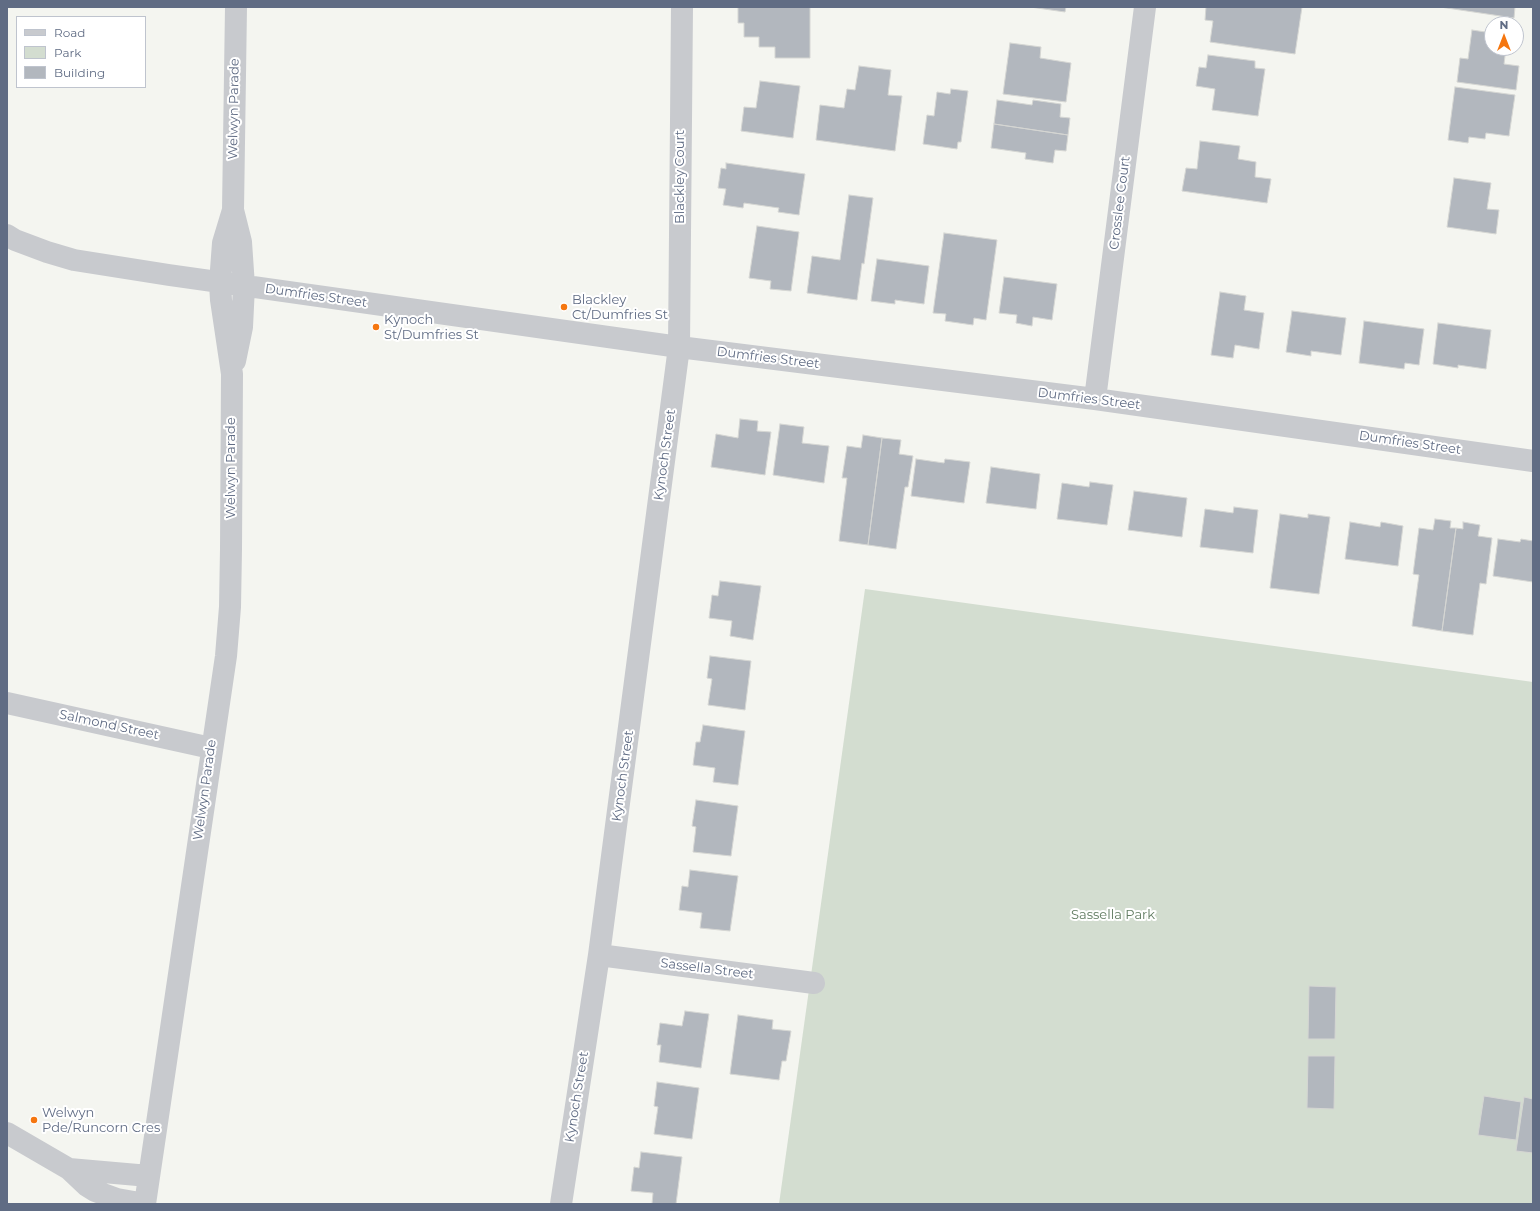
<!DOCTYPE html>
<style>
body{margin:0}
#map{position:relative;width:1540px;height:1211px;overflow:hidden;background:#f4f5f0;font-family:Montserrat,sans-serif}
canvas{display:block}
.frame{position:absolute;inset:0;border:8px solid #606c84;pointer-events:none}
.legend{position:absolute;left:16px;top:16px;width:130px;height:72px;box-sizing:border-box;background:#fff;border:1px solid #bfc4ce;margin:0;padding:5px 7px;list-style:none;font-size:12px;color:#606c84}
.legend li{display:flex;align-items:center;gap:8px;height:20px}
.legend b{width:20px;border:1px solid #bfc4ce}
.north{position:absolute;left:1484px;top:16px;width:40px;height:40px;box-sizing:border-box;background:#fff;border:1px solid #bfc4ce;border-radius:50%;rotate:0deg;font-size:11px;font-weight:700;line-height:16px;text-align:center;color:#606c84}
.north::after{content:'';display:block;margin:auto;width:14px;height:18px;background:#f5760f;clip-path:polygon(50% 0,100% 100%,50% 72%,0 100%)}
</style>
<div id="map">
<canvas width="1540" height="1211"></canvas>
<div class="frame"></div>
<ul class="legend">
<li><b style="height:5px;background:#c8cace"></b>Road</li>
<li><b style="height:11px;background:#d3ddd0"></b>Park</li>
<li><b style="height:11px;background:#b2b7be"></b>Building</li>
</ul>
<div class="north">N</div>
</div>
<script>
const c = document.querySelector('canvas').getContext('2d');
c.lineJoin = 'round';
function fill(path, color) { c.fillStyle = color; c.fill(path, 'evenodd'); }
const toPath = rows => new Path2D(rows.map(r => 'M' + r).join(''));
function stroke(path, color, width, dash) { c.strokeStyle = color; c.lineWidth = width; c.lineCap = dash ? 'butt' : 'round'; c.setLineDash(dash || []); c.stroke(path); }
function write(font, color, halo, rows, align = 'center') {
  c.font = font + ' Montserrat,sans-serif'; c.lineWidth = 4; c.setLineDash([]); c.textBaseline = 'middle'; c.strokeStyle = halo; c.fillStyle = color; for (const [text, x, y, turn = 0] of rows) {
    c.save(); c.translate(x, y); c.rotate((+turn || 0) * Math.PI / 180); c.textAlign = isNaN(turn) ? turn : align; if (halo) c.strokeText(text, 0, 0); c.fillText(text, 0, 0); c.restore();
  }
}
const green = toPath([
 [865,589,1533,682,1533,1204,779,1204]
]);
const building = toPath([
 [738,7,810,7,810,58,775,58,775,47,759,47,759,37,744,37,744,23,738,23,738,7],
 [1030,7,1066,7,1065,12,1030,7],
 [1206,7,1302,7,1295,54,1210,42,1213,21,1205,20,1206,7],
 [1440,7,1515,7,1514,18,1440,7],
 [1472,30,1492,33,1492,48,1506,48,1504,64,1519,66,1516,90,1457,82,1460,58,1468,59,1472,30],
 [1010,43,1041,47,1040,58,1071,63,1066,102,1003,94,1010,43],
 [1208,55,1255,61,1255,68,1265,69,1258,116,1212,110,1215,89,1196,86,1199,67,1206,68,1208,55],
 [859,66,891,70,888,95,902,96,895,151,816,140,820,105,844,108,847,89,855,90,859,66],
 [760,81,800,86,793,138,741,131,744,107,756,108,760,81],
 [1455,87,1515,95,1509,136,1486,133,1485,139,1469,137,1468,143,1448,140,1455,87],
 [951,89,968,91,961,142,958,142,957,149,923,144,927,115,934,116,937,92,950,94,951,89],
 [997,100,1032,105,1033,100,1061,104,1060,117,1070,118,1068,135,994,124,997,100],
 [994,124,1068,135,1066,151,1055,150,1053,163,1025,159,1026,153,991,148,994,124],
 [1200,141,1240,146,1238,159,1256,162,1255,177,1271,179,1267,203,1182,191,1186,168,1197,169,1200,141],
 [726,163,805,174,799,215,778,212,779,208,744,203,743,208,723,205,726,189,718,188,721,168,726,169,726,163],
 [1454,178,1491,183,1487,209,1499,210,1496,234,1447,227,1454,178],
 [849,195,873,198,864,264,862,263,857,300,807,293,812,256,840,260,849,195],
 [757,226,799,232,791,291,770,289,771,281,749,278,757,226],
 [944,233,997,240,986,320,974,318,973,325,945,321,946,314,933,313,944,233],
 [877,259,929,266,924,304,895,300,895,304,871,301,877,259],
 [1004,277,1057,284,1052,320,1033,317,1032,326,1016,323,1017,315,999,313,1004,277],
 [1220,292,1246,296,1244,310,1264,313,1259,349,1235,345,1233,358,1211,355,1220,292],
 [1292,311,1346,318,1341,355,1311,351,1311,356,1286,352,1292,311],
 [1364,321,1424,329,1419,365,1405,363,1404,369,1359,363,1364,321],
 [1438,323,1491,330,1486,369,1458,365,1458,368,1433,364,1438,323],
 [740,419,758,421,757,431,771,432,765,475,711,467,716,434,738,438,740,419],
 [780,424,804,427,802,443,829,446,824,483,773,475,780,424],
 [863,435,882,438,868,545,839,541,847,478,842,478,847,446,861,448,863,435],
 [882,438,901,440,899,454,913,456,908,487,905,487,896,549,868,545,882,438],
 [916,459,944,463,945,459,970,462,964,503,911,496,916,459],
 [991,467,1040,474,1036,509,986,503,991,467],
 [1090,482,1113,485,1107,525,1057,519,1062,483,1089,487,1090,482],
 [1134,491,1187,498,1182,537,1128,530,1134,491],
 [1234,507,1258,510,1253,553,1200,547,1205,509,1233,513,1234,507],
 [1280,514,1308,518,1308,514,1330,517,1319,594,1270,588,1280,514],
 [1435,519,1451,521,1450,528,1456,528,1442,631,1412,626,1419,575,1413,574,1419,528,1433,530,1435,519],
 [1350,522,1380,527,1381,522,1403,526,1398,566,1345,559,1350,522],
 [1463,522,1480,525,1478,536,1492,538,1486,584,1480,583,1473,635,1442,631,1456,528,1463,529,1463,522],
 [1498,539,1520,542,1521,539,1533,541,1533,582,1493,576,1498,539],
 [720,581,761,586,753,640,730,636,732,621,709,618,712,595,718,596,720,581],
 [710,656,751,661,745,710,708,705,712,679,707,678,710,656],
 [703,725,745,731,738,785,713,782,715,768,693,765,696,742,700,742,703,725],
 [696,800,738,806,731,856,693,852,696,827,692,826,696,800],
 [690,870,738,876,730,931,700,928,702,913,679,910,682,886,688,887,690,870],
 [1309,986,1336,987,1335,1039,1308,1039,1309,986],
 [685,1011,709,1014,701,1068,659,1062,661,1045,657,1045,660,1023,682,1026,685,1011],
 [738,1015,773,1020,772,1029,791,1031,786,1061,782,1061,779,1080,730,1074,738,1015],
 [1308,1056,1335,1056,1334,1109,1307,1108,1308,1056],
 [657,1082,699,1088,692,1139,654,1134,658,1107,654,1106,657,1082],
 [1484,1096,1521,1102,1516,1140,1478,1135,1484,1096],
 [1524,1097,1533,1099,1533,1153,1516,1151,1524,1097],
 [641,1152,682,1157,676,1204,652,1204,653,1193,631,1191,634,1167,639,1168,641,1152]
]);
const minor = toPath([
 [7,235,15,240,47,252,74,260,169,275,679,347,1095,399,1533,461],
 [235,361,242,327,244,286,241,242,233,210,236,7],
 [1095,399,1145,7],
 [7,703,211,748],
 [599,955,814,983],
 [7,1133,69,1169,87,1186,95,1191,117,1199,145,1204],
 [69,1169,149,1176],
 [145,1204,226,656,230,607,231,549,232,374,221,300,220,283,223,243,233,210],
 [561,1204,599,955,679,347,682,7]
]);
const markers = [
 [564,307,4,"#f5760f"],
 [376,327,4,"#f5760f"],
 [34,1120,4,"#f5760f"]
];
const streetNames = [
 ["Welwyn Parade",234,109,-89],
 ["Blackley Court",680,177,-90],
 ["Crosslee Court",1120,203,-83],
 ["Dumfries Street",316,296,8],
 ["Dumfries Street",768,358,7],
 ["Dumfries Street",1089,399,7],
 ["Dumfries Street",1410,443,8],
 ["Kynoch Street",665,455,-82],
 ["Welwyn Parade",231,468,-90],
 ["Salmond Street",109,725,12],
 ["Kynoch Street",623,776,-82],
 ["Welwyn Parade",205,790,-82],
 ["Sassella Street",707,969,7],
 ["Kynoch Street",577,1097,-81]
];
const poiNames = [
 ["Blackley",572,300],
 ["Ct/Dumfries St",572,315],
 ["Kynoch",384,320],
 ["St/Dumfries St",384,335],
 ["Welwyn",42,1113],
 ["Pde/Runcorn Cres",42,1128]
];
const parkNames = [
 ["Sassella Park",1113,915]
];
fill(green, '#d3ddd0');
fill(building, '#b2b7be');
stroke(building, '#d5d6d3', 1);
stroke(minor, '#c8cace', 22);
for (const [x, y, r, color] of markers) { const dot = new Path2D(); dot.arc(x, y, r, 0, 2 * Math.PI); c.fillStyle = color; c.fill(dot); stroke(dot, '#fff', 1.5); }
write('13px', '#606c84', '#fff', streetNames);
write('13px', '#606c84', '#fff', poiNames, 'left');
write('13px', '#607b60', '#fff', parkNames);
</script>
